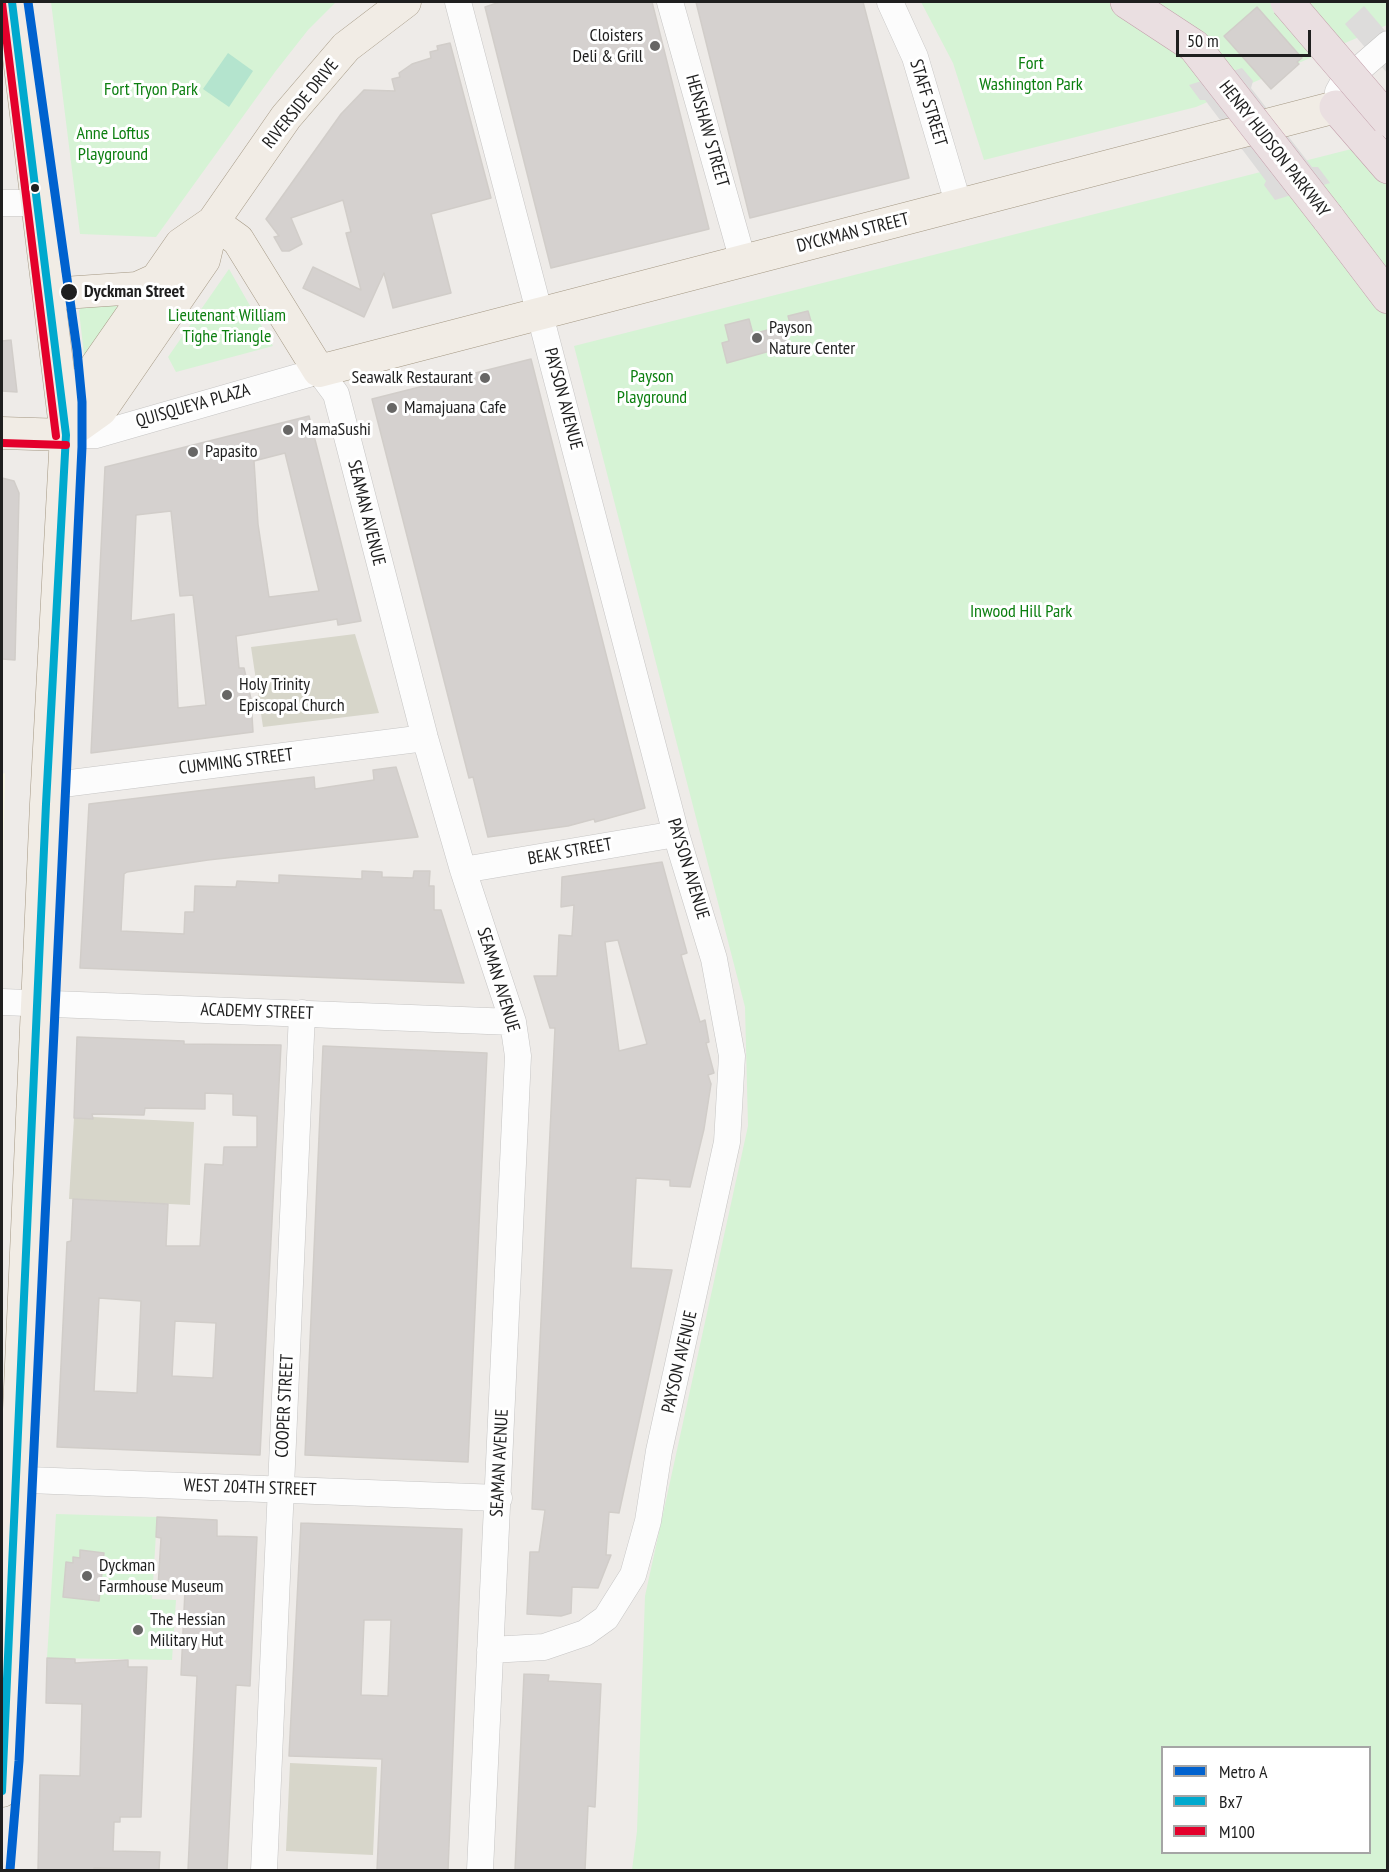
<!DOCTYPE html>
<style>
body{margin:0}
#map{position:relative;width:1389px;height:1872px;overflow:hidden;background:#eeebe8;font-family:"PT Sans Narrow",sans-serif}
canvas{display:block}
.frame{position:absolute;inset:0;border:3px solid #1f1f1f;pointer-events:none}
.legend{position:absolute;left:1161px;top:1746px;width:210px;height:108px;box-sizing:border-box;background:#fff;border:2px solid #a5a5a5;margin:0;padding:8px 10px;list-style:none;font-size:18px;color:#1f1f1f}
.legend li{display:flex;align-items:center;gap:12px;height:30px}
.legend b{width:30px;border:2px solid #a5a5a5}
.scale{position:absolute;left:1176px;top:30px;width:135px;height:27px;box-sizing:border-box;border:3px solid #1f1f1f;border-top:0;padding-left:8px;font-size:18px;line-height:21px;white-space:nowrap;color:#1f1f1f;-webkit-text-stroke:4px #fff;paint-order:stroke}
</style>
<div id="map">
<canvas width="1389" height="1872"></canvas>
<div class="frame"></div>
<ul class="legend">
<li><b style="height:8px;background:#0062cf"></b>Metro A</li>
<li><b style="height:8px;background:#00a9ce"></b>Bx7</li>
<li><b style="height:8px;background:#e4002b"></b>M100</li>
</ul>
<div class="scale">50 m</div>
</div>
<script>
const c = document.querySelector('canvas').getContext('2d');
c.lineJoin = 'round';
function fill(path, color) { c.fillStyle = color; c.fill(path, 'evenodd'); }
const toPath = rows => new Path2D(rows.map(r => 'M' + r).join(''));
function stroke(path, color, width, dash) { c.strokeStyle = color; c.lineWidth = width; c.lineCap = dash ? 'butt' : 'round'; c.setLineDash(dash || []); c.stroke(path); }
function write(font, color, halo, rows, align = 'center') {
  c.font = font + ' "PT Sans Narrow",sans-serif'; c.lineWidth = 6; c.setLineDash([]); c.textBaseline = 'middle'; c.strokeStyle = halo; c.fillStyle = color; for (const [text, x, y, turn = 0] of rows) {
    c.save(); c.translate(x, y); c.rotate((+turn || 0) * Math.PI / 180); c.textAlign = isNaN(turn) ? turn : align; if (halo) c.strokeText(text, 0, 0); c.fillText(text, 0, 0); c.restore();
  }
}
const education = toPath([
 [5,773,2,915,2,774]
]);
const construction = toPath([
 [355,634,379,713,263,727,251,647],
 [93,1117,194,1122,190,1205,69,1199,74,1118,92,1119],
 [290,1763,377,1767,373,1855,286,1851]
]);
const park = toPath([
 [51,2,336,2,308,30,275,72,156,237,80,234],
 [921,2,1387,2,1387,25,1196,107,984,160,953,63],
 [1387,140,1387,1870,632,1870,637,1831,645,1596,748,1126,745,1007,574,346],
 [1162,1748,1370,1748,1370,1852,1162,1852],
 [229,269,273,346,176,372,168,357],
 [114,303,120,311,85,363,79,311,82,306],
 [56,1514,157,1517,152,1599,176,1600,172,1660,47,1658]
]);
const pitch = toPath([
 [228,53,253,71,229,107,203,89]
]);
const pier = toPath([
 [1364,6,1387,33,1387,73,1345,24],
 [1242,68,1253,81,1251,88,1312,167,1318,167,1330,183,1275,200,1264,185,1266,181,1205,100,1200,100,1189,85]
]);
const building = toPath([
 [500,2,652,2,709,229,551,268,485,7,500,2],
 [696,2,863,2,909,178,750,218,696,2],
 [1257,7,1302,58,1297,62,1299,64,1271,89,1224,36,1257,7],
 [450,43,491,198,431,214,451,293,393,308,384,273,364,317,303,288,313,267,361,290,346,233,351,232,343,200,291,218,302,244,289,251,282,251,274,237,279,236,266,219,341,114,364,90,395,91,392,79,400,77,399,73,412,64,431,58,430,52,438,50,437,46,450,43],
 [808,311,813,328,793,333,788,316,808,311],
 [749,319,753,334,782,326,788,346,727,363,722,343,729,341,725,325,749,319],
 [11,340,17,392,2,391,2,341,11,340],
 [531,359,645,808,595,822,594,819,568,826,488,837,473,777,469,778,372,399,531,359],
 [309,416,361,621,338,625,337,619,236,636,239,668,244,668,251,699,253,732,91,753,105,467,309,416],
 [285,453,319,591,269,597,258,524,254,461,285,453],
 [171,511,180,596,193,595,206,705,178,708,174,614,131,621,136,515,171,511],
 [2,478,14,481,19,493,15,660,2,659,2,478],
 [396,767,418,837,208,860,127,872,124,874,121,931,184,934,185,912,194,912,195,886,236,887,237,881,279,883,279,875,362,879,362,871,382,872,382,877,413,878,414,871,430,871,429,886,434,886,434,910,441,910,464,983,80,968,89,804,314,777,315,789,374,780,373,770,396,767],
 [662,862,687,953,681,955,700,1022,705,1020,709,1042,706,1043,714,1073,708,1075,711,1084,704,1129,690,1187,670,1186,670,1180,636,1178,631,1268,672,1270,619,1513,609,1512,606,1555,611,1555,598,1588,572,1587,571,1613,561,1616,527,1614,530,1552,539,1552,545,1510,532,1509,555,1028,550,1028,534,976,557,976,559,935,572,936,574,905,561,907,562,877,662,862],
 [618,940,647,1044,619,1051,605,942,618,940],
 [77,1037,184,1041,184,1044,281,1045,260,1455,57,1447,67,1242,71,1241,73,1199,168,1204,166,1246,200,1246,205,1164,223,1165,224,1147,257,1147,257,1116,233,1115,233,1094,205,1093,205,1109,145,1108,144,1115,92,1114,93,1119,74,1118,77,1037],
 [99,1298,141,1301,137,1393,94,1391,99,1298],
 [175,1321,216,1323,213,1378,172,1376,175,1321],
 [323,1046,487,1053,468,1462,305,1455,323,1046],
 [157,1517,217,1520,217,1536,257,1537,250,1686,236,1685,227,1870,188,1870,197,1676,181,1675,185,1590,158,1588,161,1538,156,1537,157,1517],
 [301,1523,462,1529,448,1870,377,1870,382,1759,289,1756,301,1523],
 [364,1620,391,1620,388,1696,361,1695,364,1620],
 [80,1550,104,1553,99,1601,63,1597,66,1562,73,1563,73,1557,80,1558,80,1550],
 [47,1658,75,1659,75,1663,128,1660,128,1667,147,1667,141,1817,120,1817,120,1822,114,1822,113,1851,160,1852,159,1870,94,1868,94,1870,38,1870,40,1775,80,1776,82,1704,46,1703,47,1658],
 [524,1674,549,1675,548,1681,601,1684,595,1807,588,1806,585,1870,515,1870,524,1674]
]);
const minor = toPath([
 [458,2,676,834,714,959,732,1056,727,1142,659,1451,648,1521,633,1575,606,1618,585,1633,544,1647,490,1650],
 [670,2,743,261],
 [890,2,915,57,959,206],
 [1355,109,1336,107,1338,92,1343,83,1388,44],
 [2,203,36,203],
 [66,435,96,435,319,371,336,394,425,738,463,870,513,1022,518,1056,480,1870],
 [47,786,425,738],
 [463,870,676,834],
 [2,1002,513,1022],
 [2,1479,499,1498],
 [264,1870,302,1013]
]);
const major = toPath([
 [213,222,238,240,319,371,1336,107],
 [49,294,137,288,157,279],
 [69,426,85,382,181,244,213,222,286,117,346,47,405,2],
 [2,433,66,435],
 [66,435,101,410,204,260,213,222],
 [2,1791,46,804,66,435,12,2]
]);
const highway = toPath([
 [1127,2,1194,46],
 [1336,107,1388,167],
 [1328,218,1388,297]
]);
const highwayBridge = toPath([
 [1287,2,1388,120],
 [1194,46,1328,218]
]);
const bus1 = toPath([
 [2,1791,46,804,66,435,12,2]
]);
const bus2 = toPath([
 [2,3,56,436],
 [2,443,66,445]
]);
const metro1 = toPath([
 [10,1870,19,1761,82,447,82,402,77,350,28,2]
]);
const markers = [
 [655,46,6,"#676665"],
 [35,188,5,"#1f1f1f"],
 [69,292,9,"#1f1f1f"],
 [757,338,6,"#676665"],
 [485,378,6,"#676665"],
 [392,408,6,"#676665"],
 [288,430,6,"#676665"],
 [193,452,6,"#676665"],
 [227,695,6,"#676665"],
 [87,1576,6,"#676665"],
 [138,1630,6,"#676665"]
];
const poiNames = [
 ["Cloisters",643,36,"right"],
 ["Deli & Grill",643,57,"right"],
 ["Payson",769,328],
 ["Nature Center",769,349],
 ["Seawalk Restaurant",473,378,"right"],
 ["Mamajuana Cafe",404,408],
 ["MamaSushi",300,430],
 ["Papasito",205,452],
 ["Holy Trinity",239,685],
 ["Episcopal Church",239,706],
 ["Dyckman",99,1566],
 ["Farmhouse Museum",99,1587],
 ["The Hessian",150,1620],
 ["Military Hut",150,1641]
];
const parkNames = [
 ["Fort",1031,64],
 ["Washington Park",1031,85],
 ["Fort Tryon Park",151,90],
 ["Anne Loftus",113,134],
 ["Playground",113,155],
 ["Lieutenant William",227,316],
 ["Tighe Triangle",227,337],
 ["Payson",652,377],
 ["Playground",652,398],
 ["Inwood Hill Park",1021,612]
];
const streetNames = [
 ["STAFF STREET",928,103,73],
 ["RIVERSIDE DRIVE",301,104,-51],
 ["HENSHAW STREET",707,131,74],
 ["HENRY HUDSON PARKWAY",1274,149,52],
 ["DYCKMAN STREET",853,233,-14],
 ["PAYSON AVENUE",563,399,75],
 ["QUISQUEYA PLAZA",193,406,-16],
 ["SEAMAN AVENUE",366,513,76],
 ["CUMMING STREET",236,762,-7],
 ["BEAK STREET",570,852,-10],
 ["PAYSON AVENUE",688,869,73],
 ["SEAMAN AVENUE",498,980,73],
 ["ACADEMY STREET",257,1012,2],
 ["PAYSON AVENUE",680,1362,-77],
 ["COOPER STREET",285,1406,-87],
 ["SEAMAN AVENUE",500,1463,-87],
 ["WEST 204TH STREET",250,1488,2]
];
const stopNames = [
 ["Dyckman Street",84,292]
];
fill(education, '#f7f5e3');
fill(construction, '#d7d6ca');
fill(park, '#d6f3d5');
fill(pitch, '#b4e4ce');
fill(pier, '#dddcdb');
fill(building, '#d5d1cf');
stroke(building, '#d1cdc9', 1.5);
stroke(minor, '#c6c5c4', 27);
stroke(major, '#a49884', 33);
stroke(highway, '#c39fab', 34);
stroke(minor, '#fcfcfc', 26);
stroke(major, '#f1ece5', 32);
stroke(highway, '#eadfe1', 33);
stroke(highwayBridge, '#c39fab', 34, []);
stroke(highwayBridge, '#eadfe1', 33);
stroke(bus1, '#00a9ce', 8);
stroke(bus2, '#e4002b', 8);
stroke(metro1, '#0062cf', 9);
for (const [x, y, r, color] of markers) { const dot = new Path2D(); dot.arc(x, y, r, 0, 2 * Math.PI); c.fillStyle = color; c.fill(dot); stroke(dot, '#fff', 2); }
write('18px', '#1f1f1f', '#fff', poiNames, 'left');
write('18px', '#0c7f10', '#fff', parkNames);
write('18px', '#1f1f1f', '#fff', streetNames);
write('bold 18px', '#1f1f1f', '#fff', stopNames, 'left');
</script>
